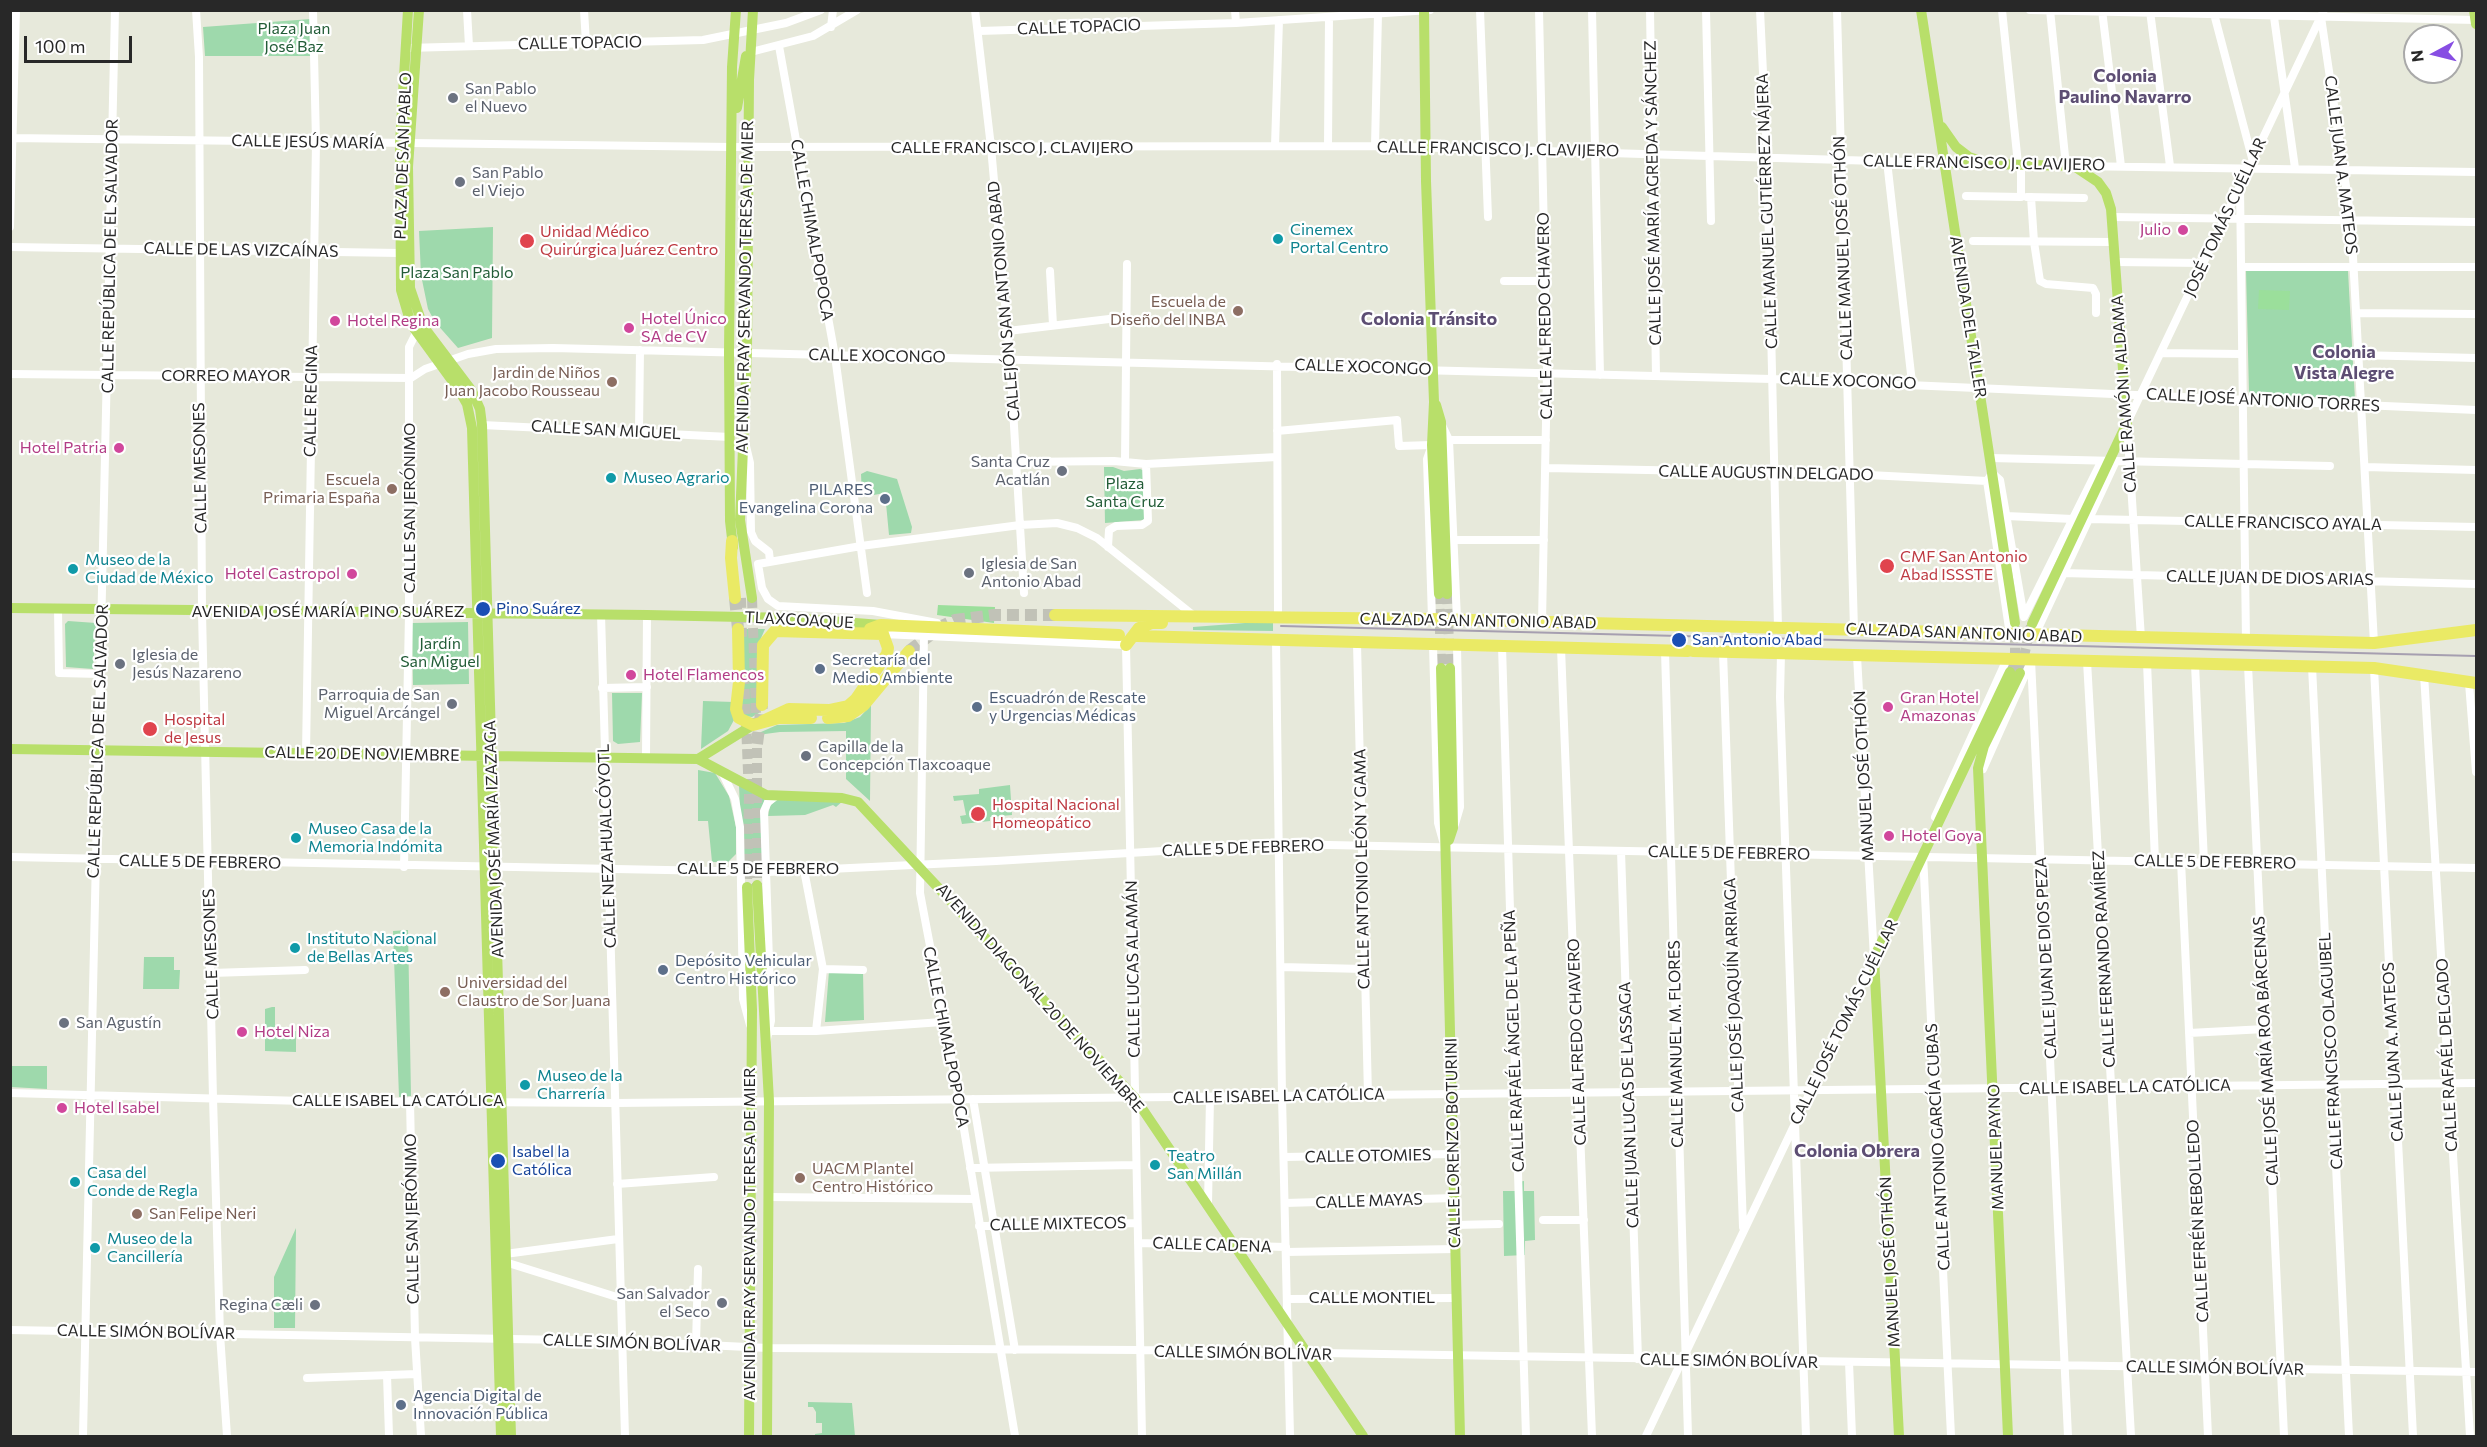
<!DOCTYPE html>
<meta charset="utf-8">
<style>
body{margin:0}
#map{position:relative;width:2487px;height:1447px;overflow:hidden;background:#e7e9db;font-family:Commissioner,sans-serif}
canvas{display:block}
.frame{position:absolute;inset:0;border:12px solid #282828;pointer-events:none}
.north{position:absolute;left:2403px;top:24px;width:60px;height:60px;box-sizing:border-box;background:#fff;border:2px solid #a9a9a9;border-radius:50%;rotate:263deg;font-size:16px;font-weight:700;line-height:24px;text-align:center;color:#282828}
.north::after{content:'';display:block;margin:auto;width:21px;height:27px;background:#874ee3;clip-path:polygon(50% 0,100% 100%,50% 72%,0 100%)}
.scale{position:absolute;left:24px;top:36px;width:108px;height:27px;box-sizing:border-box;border:3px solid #282828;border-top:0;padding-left:8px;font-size:18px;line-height:21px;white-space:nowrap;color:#282828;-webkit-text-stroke:4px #fff;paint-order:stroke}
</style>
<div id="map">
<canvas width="2487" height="1447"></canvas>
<div class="frame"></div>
<div class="north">N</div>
<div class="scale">100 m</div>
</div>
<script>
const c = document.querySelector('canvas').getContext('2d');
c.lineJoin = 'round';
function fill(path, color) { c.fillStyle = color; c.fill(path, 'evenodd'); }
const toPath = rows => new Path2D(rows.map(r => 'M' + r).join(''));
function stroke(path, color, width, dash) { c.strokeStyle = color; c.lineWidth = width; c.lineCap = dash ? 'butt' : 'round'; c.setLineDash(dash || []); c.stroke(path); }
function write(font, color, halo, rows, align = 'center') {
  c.font = font + ' Commissioner,sans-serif'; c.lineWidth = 4.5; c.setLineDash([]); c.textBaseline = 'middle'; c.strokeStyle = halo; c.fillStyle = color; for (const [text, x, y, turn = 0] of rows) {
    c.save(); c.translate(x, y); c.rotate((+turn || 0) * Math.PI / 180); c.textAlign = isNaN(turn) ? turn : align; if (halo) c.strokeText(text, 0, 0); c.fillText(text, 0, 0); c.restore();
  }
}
const green = toPath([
 [311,19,312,56,205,56,203,27],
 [493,227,492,338,458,348,435,322,428,309,421,275,419,231],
 [2246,270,2348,271,2355,400,2249,393],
 [1104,467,1113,467,1124,471,1140,469,1145,471,1147,516,1144,520,1105,523],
 [867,471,897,479,912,527,911,533,889,535,885,493,862,497,861,474],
 [68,621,96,623,93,669,66,667,65,624],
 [468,622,469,684,413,685,412,623],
 [1245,623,1273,623,1273,631,1193,630,1193,627],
 [741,629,765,629,758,645,759,713,752,717,744,716,739,703],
 [612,693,642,693,640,742,618,744,613,741],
 [703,701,734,702,734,720,728,731,701,749],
 [871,705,870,801,846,779,846,731,780,732,765,734,746,742,745,739,777,725,844,723,860,717],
 [698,770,715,773,729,796,736,827,736,854,728,862,712,862,708,821,698,821],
 [739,785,765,798,762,810,763,858,760,864,745,864,742,860],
 [1010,785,1012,815,990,817,990,821,962,824,960,816,966,815,963,800,954,801,953,796,979,794,979,789],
 [777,799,844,800,836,807,833,805,805,815,768,816,770,806],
 [408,930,411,1096,399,1097,393,931],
 [144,957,174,957,174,970,180,970,179,989,143,989],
 [829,971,863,972,864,1020,825,1022],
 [272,1007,275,1007,275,1033,296,1031,296,1052,265,1051,265,1009],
 [11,1066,47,1066,47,1089,11,1087],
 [1524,1181,1524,1191,1534,1191,1535,1240,1525,1241,1525,1255,1504,1256,1503,1191,1516,1191,1516,1182],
 [296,1228,295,1328,274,1328,274,1277],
 [808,1402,852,1403,855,1436,815,1436,815,1434,822,1433,822,1423,816,1423,816,1412,813,1407,808,1407]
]);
const pitch = toPath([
 [2259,290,2290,291,2289,310,2258,309],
 [938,605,995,607,994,623,937,615]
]);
const majorTunnel = toPath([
 [1439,594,1441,668],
 [1447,594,1450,668],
 [741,598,742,637],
 [752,598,757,744,757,885],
 [2010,672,2015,653,2015,626],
 [2020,673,2031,626],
 [744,674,749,796,747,887]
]);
const highwayTunnel = toPath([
 [735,598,738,629],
 [909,651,942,626,955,620,994,615,1055,615],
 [757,744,762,705]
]);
const minor = toPath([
 [196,10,199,57,202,612,213,1098,220,1334,227,1436],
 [467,10,469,46],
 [584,10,586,43],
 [975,10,991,147,1010,359,1024,593],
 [1235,10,1236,23],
 [1480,10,1488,217],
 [1539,10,1547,372,1542,622],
 [1592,10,1600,375],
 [1650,10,1656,376],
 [1706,10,1711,221],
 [1760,10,1767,157,1778,628],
 [1837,10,1854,630],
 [2002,10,2018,164],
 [2030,10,2476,20],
 [2050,10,2066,166],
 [2102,10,2121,166],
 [2213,10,2252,158],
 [2273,10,2295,168],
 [2150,11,2170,166],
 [2321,17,2351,220,2374,643],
 [831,27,833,10],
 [979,31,1236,23,1430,10],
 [779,46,835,356,867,593],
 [407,48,703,40,786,23,821,10],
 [751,52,813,36,857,10],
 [10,138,732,147,1375,146,1944,163],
 [1275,146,1279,20],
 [1328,146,1329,17],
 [1375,146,1378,14],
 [1887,161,1912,383],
 [2074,166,2476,172],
 [2240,187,2246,641],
 [1966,196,2021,197,2021,164],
 [2027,197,2084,198],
 [2031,197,2034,242,2040,281,2046,284,2093,288,2096,294,2096,313],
 [2112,217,2476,222],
 [10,227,16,10],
 [1973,241,2114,242],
 [10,247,400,253],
 [2115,262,2204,263],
 [2241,267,2476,267],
 [1050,271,1053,325],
 [1504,281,1545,281],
 [2356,313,2476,314],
 [1008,331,1126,317],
 [2161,353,2242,354],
 [2358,355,2476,358],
 [1277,364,1278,616],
 [10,374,411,378,425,369,468,354,496,349,553,348,1772,379,2476,410],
 [1441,423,1449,440,1457,619],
 [482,425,730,437],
 [1277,431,1397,420,1399,446,1432,445,1427,459,1432,619],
 [639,432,640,350],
 [1449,440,1546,440],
 [745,442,750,463,751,532,755,541,769,552,770,561],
 [1990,458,2330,466],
 [1016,462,1114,461,1146,464,1277,457],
 [1125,462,1127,264],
 [2365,467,2476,470],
 [1546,468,1849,474,1987,481],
 [2006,516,2073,519],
 [2089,519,2476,527],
 [1453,540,1544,540],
 [1108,547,1109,530,1116,526,1142,525,1148,521,1146,464],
 [2063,573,2476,584],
 [58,609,59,673,100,674],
 [601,614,625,1436],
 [937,623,873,611,778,606,768,599,762,588,758,564,861,546,1020,525,1057,523,1077,528,1097,538,1193,615],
 [883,634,1126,645,1142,1436],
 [924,634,920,893,959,1099,1015,1436],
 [2010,635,1987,481,1992,473,2000,480,2024,617,2101,462],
 [2035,635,2115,463],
 [2141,638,2127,423,2324,10],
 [1276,641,1282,1096,1290,1436],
 [1357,643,1368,1095],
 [1433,645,1438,823,1443,841],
 [1502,646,1526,1436],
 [1561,648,1592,1436],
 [1665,651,1688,1436],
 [1723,652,1743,1227],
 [1781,653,1780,697,1806,1436],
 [2031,660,2068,1436],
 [2087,661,2131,1436],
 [2147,662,2155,861],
 [2195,664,2204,862],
 [2248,665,2284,1436],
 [2312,666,2349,1436],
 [2374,668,2413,1436],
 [2424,674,2470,1436],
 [2469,683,2476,772],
 [602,688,647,687],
 [306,753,316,142,313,10],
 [646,757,647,615],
 [1983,769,2029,666],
 [722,772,735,799,740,827,743,999,750,1025],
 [1935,817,2007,659],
 [1455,824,1460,807,1457,645],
 [1621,851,1638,1359],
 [1923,854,1951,1436],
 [10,857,767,872,996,861,1279,844,2476,868],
 [2181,861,2208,1436],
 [404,867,409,614,409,347,416,333],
 [804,870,823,969,816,1031],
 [1281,967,1364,969],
 [823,969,863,970],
 [211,973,305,970],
 [770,1031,816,1031,942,1022],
 [2189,1033,2265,1029],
 [767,1039,771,1021,764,811,768,802,776,796],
 [10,1093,304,1101,616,1103,2476,1083],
 [973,1099,1015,1350],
 [410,1101,415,1338,421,1436],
 [1284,1157,1453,1154],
 [970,1168,1136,1165],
 [617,1184,714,1177],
 [768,1197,975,1199],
 [1285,1203,1454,1198],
 [1208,1205,1210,1097],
 [1543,1220,1584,1220],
 [1454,1225,1499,1224],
 [979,1226,1137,1223],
 [1138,1243,1286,1247],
 [1286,1252,1455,1249],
 [505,1254,618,1239],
 [505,1262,620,1298],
 [1288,1299,1456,1298],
 [10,1330,622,1341,768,1348,1140,1350,2476,1372],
 [696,1344,698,1269],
 [1849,1362,1852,1436],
 [387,1375,389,1436],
 [307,1378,417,1374],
 [83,1436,115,10],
 [1646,1436,1874,958,1857,656]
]);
const major = toPath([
 [408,10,400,143,401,290,411,324,459,390,467,404,472,428,501,1436],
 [419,10,408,167,410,288,423,326,472,391,480,409,482,425,511,1436],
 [1424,10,1426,181,1434,402,1432,445,1439,594],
 [1921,10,2015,623],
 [2474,10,2476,24],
 [737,108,746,56],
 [1942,127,1956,147,1969,157,1981,161],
 [1944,163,2074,166,2098,182,2106,193,2111,209,2127,423,2032,624],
 [1436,405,1441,422,1447,594],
 [733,547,730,521,729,352,732,67,736,10],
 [752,598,740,520,747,352,749,80,753,10],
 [10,608,647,615,791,618,881,625],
 [1441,668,1460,1436],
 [10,749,698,759,766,795,842,798,858,802,1135,1098,1363,1436],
 [698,759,753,725],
 [1449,840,1453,828,1450,668],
 [757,885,769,1101,767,1436],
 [747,887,752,1010,749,1436],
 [1899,1436,1874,958,2010,672],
 [2008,1436,1978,768,1984,746,2020,673]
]);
const highway = toPath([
 [732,541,731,558,735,598],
 [1055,615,1432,619,2374,643,2476,630],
 [738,629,739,682,736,709,739,718,753,725,779,718,811,718],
 [870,629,881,625,1119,635],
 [1137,636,1688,651],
 [1126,645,1139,628,1152,623,1162,623],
 [1693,651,2374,668,2476,683],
 [762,705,763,645,775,631,883,634,888,648,887,654,856,699,848,706,829,710,789,709,763,721],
 [828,718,848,716,864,705,909,651]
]);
const rail = toPath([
 [1281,626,2476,656]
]);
const markers = [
 [453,98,6,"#6b7280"],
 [460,182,6,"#6b7280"],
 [2183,230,6,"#d1479c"],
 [1278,239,6,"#0f9aa8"],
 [527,241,8,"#e0444e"],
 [1238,311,6,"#8d6e63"],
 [335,321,6,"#d1479c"],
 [629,328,6,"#d1479c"],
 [612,382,6,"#8d6e63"],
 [119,448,6,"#d1479c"],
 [1062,471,6,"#6b7280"],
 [611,478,6,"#0f9aa8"],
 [392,489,6,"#8d6e63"],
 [885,499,6,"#5c6f8a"],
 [1887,566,8,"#e0444e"],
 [73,569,6,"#0f9aa8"],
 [969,573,6,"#6b7280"],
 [352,574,6,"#d1479c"],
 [483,609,8,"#1a4fb4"],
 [1679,640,8,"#1a4fb4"],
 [120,664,6,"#6b7280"],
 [820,669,6,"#5c6f8a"],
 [631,675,6,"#d1479c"],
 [452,704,6,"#6b7280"],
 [977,707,6,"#5c6f8a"],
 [1888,707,6,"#d1479c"],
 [150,729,8,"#e0444e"],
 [806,756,6,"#6b7280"],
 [978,814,8,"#e0444e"],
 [1889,836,6,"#d1479c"],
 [296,838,6,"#0f9aa8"],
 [295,948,6,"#0f9aa8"],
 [663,970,6,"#5c6f8a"],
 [445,992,6,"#8d6e63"],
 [64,1023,6,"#6b7280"],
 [242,1032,6,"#d1479c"],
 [525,1085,6,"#0f9aa8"],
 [62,1108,6,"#d1479c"],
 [498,1161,8,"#1a4fb4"],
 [1155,1165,6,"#0f9aa8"],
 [800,1178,6,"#8d6e63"],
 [75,1182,6,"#0f9aa8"],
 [137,1214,6,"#8d6e63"],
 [95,1248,6,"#0f9aa8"],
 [722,1303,6,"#6b7280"],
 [315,1305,6,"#6b7280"],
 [401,1405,6,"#5c6f8a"]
];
const streetNames = [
 ["CALLE TOPACIO",1079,27,-2],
 ["CALLE TOPACIO",580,43,-1],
 ["CALLE JESÚS MARÍA",308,142,1],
 ["CALLE FRANCISCO J. CLAVIJERO",1012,148],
 ["CALLE FRANCISCO J. CLAVIJERO",1498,149,1],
 ["PLAZA DE SAN PABLO",403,156,-88],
 ["CALLE FRANCISCO J. CLAVIJERO",1984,163,1],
 ["CALLE JUAN A. MATEOS",2341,165,83],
 ["CALLE JOSÉ MARÍA AGREDA Y SÁNCHEZ",1653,193,-91],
 ["CALLE MANUEL GUTIÉRREZ NÁJERA",1767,211,-92],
 ["JOSÉ TOMÁS CUÉLLAR",2225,217,-65],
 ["CALLE CHIMALPOPOCA",812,230,80],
 ["CALLE MANUEL JOSÉ OTHÓN",1843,248,-92],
 ["CALLE DE LAS VIZCAÍNAS",241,250,1],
 ["CALLE REPÚBLICA DE EL SALVADOR",110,256,-89],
 ["AVENIDA FRAY SERVANDO TERESA DE MIER",745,287,-89],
 ["CALLEJÓN SAN ANTONIO ABAD",1004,301,-95],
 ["CALLE ALFREDO CHAVERO",1545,316,-91],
 ["AVENIDA DEL TALLER",1968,317,81],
 ["CALLE XOCONGO",877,356,1],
 ["CALLE XOCONGO",1363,367,2],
 ["CORREO MAYOR",226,376],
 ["CALLE XOCONGO",1848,381,2],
 ["CALLE RAMÓN I. ALDAMA",2124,394,-94],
 ["CALLE JOSÉ ANTONIO TORRES",2263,400,3],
 ["CALLE REGINA",311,401,-89],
 ["CALLE SAN MIGUEL",606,430,3],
 ["CALLE MESONES",200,468,-91],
 ["CALLE AUGUSTIN DELGADO",1766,473,1],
 ["CALLE SAN JERÓNIMO",410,508,-90],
 ["CALLE FRANCISCO AYALA",2283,523,1],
 ["CALLE JUAN DE DIOS ARIAS",2270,578,1],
 ["AVENIDA JOSÉ MARÍA PINO SUÁREZ",328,612],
 ["TLAXCOAQUE",799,620,3],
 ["CALZADA SAN ANTONIO ABAD",1478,621,1],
 ["CALZADA SAN ANTONIO ABAD",1964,633,2],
 ["CALLE REPÚBLICA DE EL SALVADOR",98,741,-88],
 ["CALLE 20 DE NOVIEMBRE",362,754,1],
 ["MANUEL JOSÉ OTHÓN",1864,776,-93],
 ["AVENIDA JOSÉ MARÍA IZAZAGA",494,839,-92],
 ["CALLE NEZAHUALCÓYOTL",607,846,-92],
 ["CALLE 5 DE FEBRERO",1243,848,-2],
 ["CALLE 5 DE FEBRERO",1729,853,1],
 ["CALLE 5 DE FEBRERO",200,862,1],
 ["CALLE 5 DE FEBRERO",2215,862,1],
 ["CALLE 5 DE FEBRERO",758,869],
 ["CALLE ANTONIO LEÓN Y GAMA",1362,869,-91],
 ["CALLE MESONES",211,954,-92],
 ["CALLE JUAN DE DIOS PEZA",2046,958,-93],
 ["CALLE FERNANDO RAMÍREZ",2104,959,-93],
 ["CALLE LUCAS ALAMÁN",1133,969,-91],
 ["CALLE JOSÉ JOAQUÍN ARRIAGA",1734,995,-92],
 ["AVENIDA DIAGONAL 20 DE NOVIEMBRE",1040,998,48],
 ["CALLE JOSÉ TOMÁS CUÉLLAR",1844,1022,-64],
 ["CALLE CHIMALPOPOCA",946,1037,79],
 ["CALLE RAFAÉL ÁNGEL DE LA PEÑA",1514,1041,-92],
 ["CALLE ALFREDO CHAVERO",1577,1042,-92],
 ["CALLE MANUEL M. FLORES",1676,1044,-91],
 ["CALLE JOSÉ MARÍA ROA BÁRCENAS",2266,1051,-93],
 ["CALLE FRANCISCO OLAGUIBEL",2331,1051,-93],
 ["CALLE JUAN A. MATEOS",2393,1052,-93],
 ["CALLE RAFAÉL DELGADO",2447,1055,-93],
 ["CALLE ISABEL LA CATÓLICA",2125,1087,-1],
 ["CALLE ISABEL LA CATÓLICA",1279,1096,-1],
 ["CALLE ISABEL LA CATÓLICA",398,1101],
 ["CALLE JUAN LUCAS DE LASSAGA",1629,1105,-92],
 ["CALLE LORENZO BOTURINI",1453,1143,-91],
 ["CALLE ANTONIO GARCÍA CUBAS",1938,1147,-93],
 ["MANUEL PAYNO",1996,1147,-92],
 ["CALLE OTOMIES",1368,1156,-1],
 ["CALLE MAYAS",1369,1201,-2],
 ["CALLE SAN JERÓNIMO",412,1219,-91],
 ["CALLE EFRÉN REBOLLEDO",2198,1221,-93],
 ["CALLE MIXTECOS",1058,1224,-1],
 ["AVENIDA FRAY SERVANDO TERESA DE MIER",750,1234,-90],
 ["CALLE CADENA",1212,1245,2],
 ["MANUEL JOSÉ OTHÓN",1890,1262,-93],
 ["CALLE MONTIEL",1372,1298],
 ["CALLE SIMÓN BOLÍVAR",146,1332,1],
 ["CALLE SIMÓN BOLÍVAR",632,1343,2],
 ["CALLE SIMÓN BOLÍVAR",1243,1353,1],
 ["CALLE SIMÓN BOLÍVAR",1729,1361,1],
 ["CALLE SIMÓN BOLÍVAR",2215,1368,1]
];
const parkNames = [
 ["Plaza Juan",294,29],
 ["José Baz",294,47],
 ["Plaza San Pablo",457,273],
 ["Plaza",1125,484],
 ["Santa Cruz",1125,502],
 ["Jardín",440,644],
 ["San Miguel",440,662]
];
const worshipNames = [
 ["San Pablo",465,89],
 ["el Nuevo",465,107],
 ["San Pablo",472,173],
 ["el Viejo",472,191],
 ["Santa Cruz",1050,462,"right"],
 ["Acatlán",1050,480,"right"],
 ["Iglesia de San",981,564],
 ["Antonio Abad",981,582],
 ["Iglesia de",132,655],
 ["Jesús Nazareno",132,673],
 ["Parroquia de San",440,695,"right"],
 ["Miguel Arcángel",440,713,"right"],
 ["Capilla de la",818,747],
 ["Concepción Tlaxcoaque",818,765],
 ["San Agustín",76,1023],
 ["San Salvador",710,1294,"right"],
 ["el Seco",710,1312,"right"],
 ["Regina Cæli",303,1305,"right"]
];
const cultureNames = [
 ["Cinemex",1290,230],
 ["Portal Centro",1290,248],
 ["Museo Agrario",623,478],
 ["Museo de la",85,560],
 ["Ciudad de México",85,578],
 ["Museo Casa de la",308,829],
 ["Memoria Indómita",308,847],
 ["Instituto Nacional",307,939],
 ["de Bellas Artes",307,957],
 ["Museo de la",537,1076],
 ["Charrería",537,1094],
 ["Teatro",1167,1156],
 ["San Millán",1167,1174],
 ["Casa del",87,1173],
 ["Conde de Regla",87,1191],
 ["Museo de la",107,1239],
 ["Cancillería",107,1257]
];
const hotelNames = [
 ["Julio",2171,230,"right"],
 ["Hotel Único",641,319],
 ["SA de CV",641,337],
 ["Hotel Regina",347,321],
 ["Hotel Patria",107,448,"right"],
 ["Hotel Castropol",340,574,"right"],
 ["Hotel Flamencos",643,675],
 ["Gran Hotel",1900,698],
 ["Amazonas",1900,716],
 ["Hotel Goya",1901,836],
 ["Hotel Niza",254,1032],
 ["Hotel Isabel",74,1108]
];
const healthNames = [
 ["Unidad Médico",540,232],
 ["Quirúrgica Juárez Centro",540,250],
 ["CMF San Antonio",1900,557],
 ["Abad ISSSTE",1900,575],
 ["Hospital",164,720],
 ["de Jesus",164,738],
 ["Hospital Nacional",992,805],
 ["Homeopático",992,823]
];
const educationNames = [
 ["Escuela de",1226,302],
 ["Diseño del INBA",1226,320],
 ["Jardin de Niños",600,373],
 ["Juan Jacobo Rousseau",600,391],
 ["Escuela",380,480],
 ["Primaria España",380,498],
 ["Universidad del",457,983,"left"],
 ["Claustro de Sor Juana",457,1001,"left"],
 ["UACM Plantel",812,1169,"left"],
 ["Centro Histórico",812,1187,"left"],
 ["San Felipe Neri",149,1214,"left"]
];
const serviceNames = [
 ["PILARES",873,490,"right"],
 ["Evangelina Corona",873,508,"right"],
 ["Secretaría del",832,660],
 ["Medio Ambiente",832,678],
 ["Escuadrón de Rescate",989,698],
 ["y Urgencias Médicas",989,716],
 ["Depósito Vehicular",675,961],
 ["Centro Histórico",675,979],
 ["Agencia Digital de",413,1396],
 ["Innovación Pública",413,1414]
];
const transitNames = [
 ["Pino Suárez",496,609],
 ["San Antonio Abad",1692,640],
 ["Isabel la",512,1152],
 ["Católica",512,1170]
];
const neighbourhoodNames = [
 ["Colonia",2125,76],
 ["Paulino Navarro",2125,97],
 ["Colonia Tránsito",1429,319],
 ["Colonia",2344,352],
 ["Vista Alegre",2344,373],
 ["Colonia Obrera",1857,1151]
];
fill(green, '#9ed9ac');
fill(pitch, '#9bdf9b');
stroke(majorTunnel, '#c1c2b7', 10, [10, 5]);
stroke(highwayTunnel, '#c1c2b7', 12, [12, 6]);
stroke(minor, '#fff', 8);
stroke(major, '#b8df6a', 10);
stroke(highway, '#eaea65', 12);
stroke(rail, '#a69fb0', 2);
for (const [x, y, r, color] of markers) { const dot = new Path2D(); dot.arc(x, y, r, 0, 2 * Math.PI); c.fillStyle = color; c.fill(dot); stroke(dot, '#fff', 2); }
write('16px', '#282828', '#fff', streetNames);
write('16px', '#225c37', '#fff', parkNames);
write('16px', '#5b616d', '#fff', worshipNames, 'left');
write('16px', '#0d838f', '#fff', cultureNames, 'left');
write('16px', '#b23c85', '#fff', hotelNames, 'left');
write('16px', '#be3a42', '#fff', healthNames, 'left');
write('16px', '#785e54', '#fff', educationNames, 'right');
write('16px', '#4e5e75', '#fff', serviceNames, 'left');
write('16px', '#164399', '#fff', transitNames, 'left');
write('bold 18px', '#5d4e73', '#fff', neighbourhoodNames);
</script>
